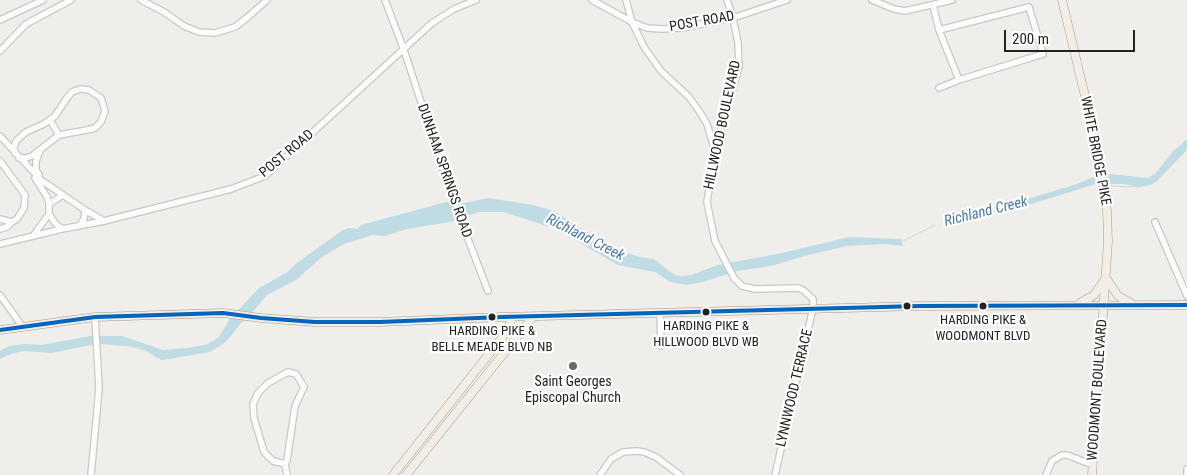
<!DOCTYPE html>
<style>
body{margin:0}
#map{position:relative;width:1187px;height:475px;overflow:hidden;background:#f0eeeb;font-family:"Roboto Condensed",sans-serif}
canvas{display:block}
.scale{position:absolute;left:1004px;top:30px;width:131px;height:22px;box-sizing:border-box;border:2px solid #222;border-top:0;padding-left:6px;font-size:15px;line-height:18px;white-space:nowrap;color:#222;-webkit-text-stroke:4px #fff;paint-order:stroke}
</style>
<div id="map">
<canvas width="1187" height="475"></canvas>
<div class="scale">200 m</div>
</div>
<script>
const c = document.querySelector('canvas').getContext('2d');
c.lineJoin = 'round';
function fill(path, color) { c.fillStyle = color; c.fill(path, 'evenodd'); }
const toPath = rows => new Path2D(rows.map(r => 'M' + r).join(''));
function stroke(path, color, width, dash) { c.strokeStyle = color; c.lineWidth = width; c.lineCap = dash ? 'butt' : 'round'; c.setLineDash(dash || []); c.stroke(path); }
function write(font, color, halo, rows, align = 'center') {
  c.font = font + ' "Roboto Condensed",sans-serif'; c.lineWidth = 4.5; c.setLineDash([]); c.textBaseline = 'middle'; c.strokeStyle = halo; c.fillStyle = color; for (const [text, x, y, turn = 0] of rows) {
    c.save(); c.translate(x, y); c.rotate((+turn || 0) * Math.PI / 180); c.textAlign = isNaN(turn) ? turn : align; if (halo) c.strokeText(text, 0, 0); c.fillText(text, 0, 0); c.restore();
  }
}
const water = toPath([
 [1187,139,1187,150,1157,181,1151,185,1141,187,1124,184,1096,184,1005,212,1004,206,1077,184,1096,176,1110,174,1148,178,1156,173,1173,151],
 [488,198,533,205,554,211,614,249,640,257,654,259,669,271,675,275,682,276,691,275,718,265,782,253,849,237,901,239,903,246,885,244,847,246,808,255,771,266,737,271,703,282,687,285,670,282,655,272,618,265,556,229,504,212,479,212,464,217,458,217,457,220,450,222,407,229,385,236,373,235,344,244,322,257,296,280,267,295,256,308,241,323,226,342,210,352,162,360,157,358,146,350,138,347,101,344,90,345,52,353,23,351,11,354,0,359,0,351,9,346,25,344,42,345,90,336,122,336,163,350,188,348,208,344,219,337,229,320,259,288,286,273,298,262,343,230,349,228,357,229,361,225,450,201,453,203,464,203]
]);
const stream = toPath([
 [1106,186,1140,187],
 [948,221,1005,208],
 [901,242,935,225],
 [130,346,148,351]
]);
const minor = toPath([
 [141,0,164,12,184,26,199,32,215,33,235,27,249,16,267,0],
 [385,0,404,50,453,200,488,291],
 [592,0,632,22,647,28,662,29,681,28,733,18,787,0],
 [626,0,632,22,644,47,661,71,689,97,699,111,707,124,715,151],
 [727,0,733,18,738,43,739,67,715,151,707,202,715,241,734,278,742,286,755,289,798,288,803,290,813,299,813,308,775,475],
 [872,0,894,9,905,11,952,0],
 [933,5,939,30],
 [0,20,43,0],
 [0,51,26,24,71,0],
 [939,88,959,80,1043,54,1029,7,939,30,959,80],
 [50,120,59,135],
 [0,136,41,180,85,210,104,221],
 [15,153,14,146,17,140,26,132,44,124,55,116,67,98,72,92,80,89,89,90,101,98,105,111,101,122,95,128,87,130,59,135,32,156,26,158,19,158],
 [0,161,25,195,24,208,17,219,12,222],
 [39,175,36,170,36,161,40,151],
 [35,178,47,197,49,204,49,214,55,223,62,229],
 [49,204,63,195],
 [0,219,12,222,7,227,0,229],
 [1155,222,1187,296],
 [79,226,84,219,85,210],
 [33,236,49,214],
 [0,244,62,229,104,221,231,189,265,176,432,23,454,9,476,0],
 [0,295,22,326],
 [660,313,661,346],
 [288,372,296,374,304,387,295,406,287,460,285,464,273,461,264,452,254,418,253,404,258,393,268,383,288,372],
 [285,464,287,475],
 [91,475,99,388,95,317],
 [600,475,611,459,623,452,636,451,644,452,656,457,680,475],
 [1046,475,1052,461,1062,455,1067,455,1093,465],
 [1187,475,1187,469]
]);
const major = toPath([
 [1062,0,1097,146,1107,211,1108,241,1092,475],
 [1106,278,1118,296,1131,303],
 [1080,303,1094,295,1105,279],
 [0,330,95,317,223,313,261,318,315,322,380,322,502,317,920,306,1187,305],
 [393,475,501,339,509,327,512,317],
 [406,475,533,317]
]);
const bus1 = toPath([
 [0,330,95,317,223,313,261,318,315,322,380,322,502,317,920,306,1187,305]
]);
const markers = [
 [907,306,4.5,"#222"],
 [983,306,4.5,"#222"],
 [706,312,4.5,"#222"],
 [492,317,4.5,"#222"],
 [573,366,5,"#6a6968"]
];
const busNames = [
 ["HARDING PIKE &",983,321],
 ["WOODMONT BLVD",983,337],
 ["HARDING PIKE &",706,327],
 ["HILLWOOD BLVD WB",706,343],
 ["HARDING PIKE &",492,332],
 ["BELLE MEADE BLVD NB",492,348]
];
const streetNames = [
 ["POST ROAD",702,22,-10],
 ["HILLWOOD BOULEVARD",723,125,-78],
 ["WHITE BRIDGE PIKE",1095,151,79],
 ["POST ROAD",287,154,-40],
 ["DUNHAM SPRINGS ROAD",444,171,71],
 ["LYNNWOOD TERRACE",795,388,-77],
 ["WOODMONT BOULEVARD",1098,390,-86]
];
const poiNames = [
 ["Saint Georges",573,382],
 ["Episcopal Church",573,398]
];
const waterNames = [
 ["Richland Creek",986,212,-14],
 ["Richland Creek",585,238,27]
];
fill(water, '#bfdbe3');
stroke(stream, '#bfdbe3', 1);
stroke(minor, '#c9c8c7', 8);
stroke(major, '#a79c86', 9);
stroke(minor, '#fdfcfc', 5.5);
stroke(major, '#f3ede7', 8);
stroke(bus1, '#0065bd', 4);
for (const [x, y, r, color] of markers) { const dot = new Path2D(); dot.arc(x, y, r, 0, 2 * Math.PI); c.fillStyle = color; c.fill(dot); stroke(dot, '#fff', 2); }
write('13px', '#222', '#fff', busNames);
write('14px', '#222', '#fff', streetNames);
write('14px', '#222', '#fff', poiNames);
write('italic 15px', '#4a7aab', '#fff', waterNames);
</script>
